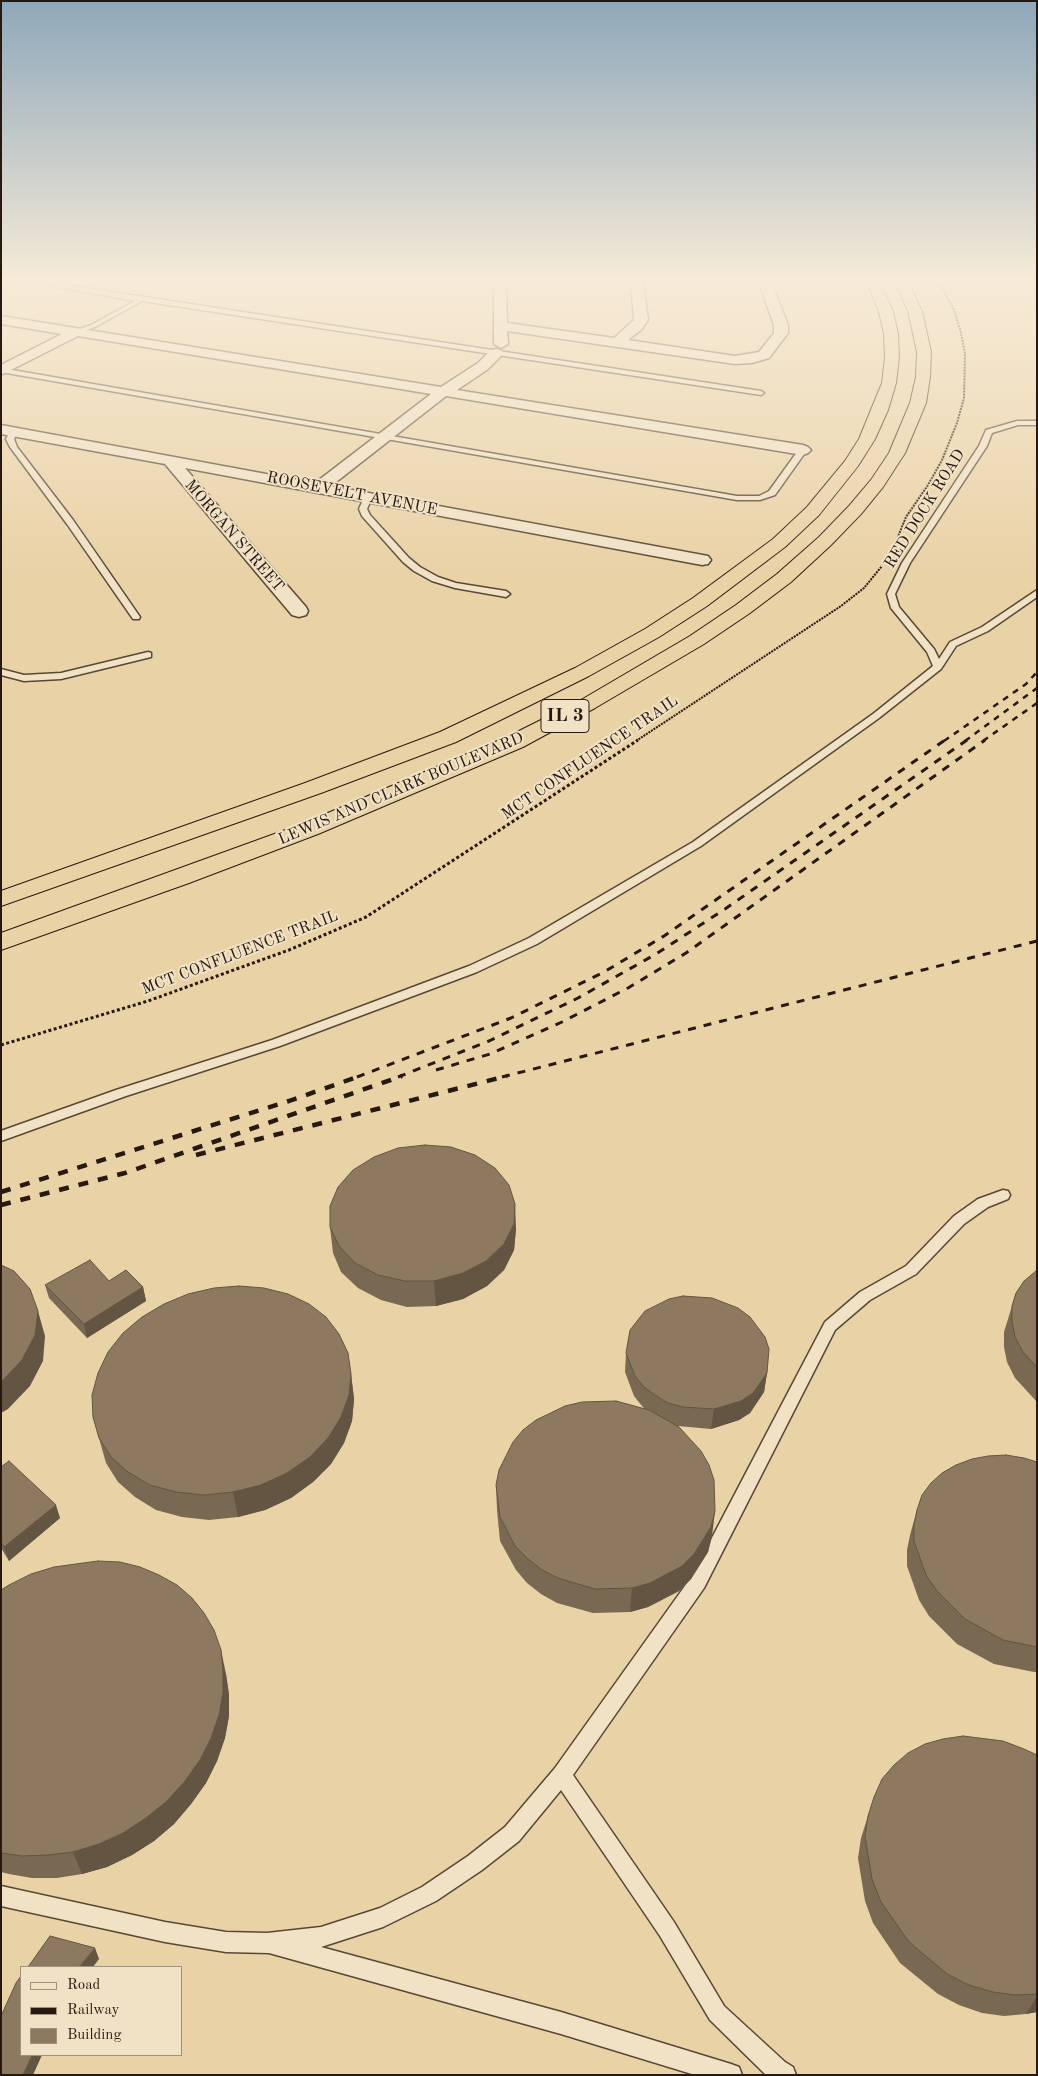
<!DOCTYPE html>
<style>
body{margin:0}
#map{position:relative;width:1038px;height:2076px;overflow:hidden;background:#ead2a7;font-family:"Old Standard TT",serif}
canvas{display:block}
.frame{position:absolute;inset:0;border:2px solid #281910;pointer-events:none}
.legend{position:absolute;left:20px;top:1966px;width:162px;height:90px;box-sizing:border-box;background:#f1e2c6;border:1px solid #a1927d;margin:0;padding:6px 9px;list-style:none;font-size:15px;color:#281910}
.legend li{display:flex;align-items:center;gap:10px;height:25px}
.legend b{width:25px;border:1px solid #a1927d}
</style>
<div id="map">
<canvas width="1038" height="2076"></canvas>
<div class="frame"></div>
<ul class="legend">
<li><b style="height:6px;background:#f1e2c6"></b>Road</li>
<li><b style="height:6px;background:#281910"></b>Railway</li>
<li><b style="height:14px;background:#8d795f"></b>Building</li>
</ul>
</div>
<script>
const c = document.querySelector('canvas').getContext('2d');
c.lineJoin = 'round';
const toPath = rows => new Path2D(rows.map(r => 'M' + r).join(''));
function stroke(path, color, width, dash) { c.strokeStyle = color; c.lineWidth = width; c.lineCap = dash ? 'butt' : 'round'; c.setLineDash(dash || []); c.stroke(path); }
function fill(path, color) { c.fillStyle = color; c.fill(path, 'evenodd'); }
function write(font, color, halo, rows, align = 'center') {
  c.font = font + ' "Old Standard TT",serif'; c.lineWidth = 4; c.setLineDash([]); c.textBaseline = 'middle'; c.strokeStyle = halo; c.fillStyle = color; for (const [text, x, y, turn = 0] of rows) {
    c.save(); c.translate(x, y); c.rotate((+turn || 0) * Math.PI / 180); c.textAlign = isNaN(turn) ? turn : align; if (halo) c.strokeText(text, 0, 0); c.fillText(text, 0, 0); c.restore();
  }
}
const pathFar1 = toPath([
 [895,544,906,517,928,485,942,460,957,423,964,398,965,354,961,333,954,310,939,282],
 [636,741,841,606,864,588,882,566]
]);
const path = toPath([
 [1,1045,148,1001,289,950,366,917,638,740]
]);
const lane = toPath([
 [30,282,46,282,761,391,764,393,761,395,142,301,95,327,76,334,73,332,74,331,91,325,135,301,30,282],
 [1,368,737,496,759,496,769,491,800,448,807,450,775,495,760,500,737,500,1,372,1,368],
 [1017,421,1037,421,1037,425,1018,425,992,433,987,446,910,563,895,594,899,607,934,649,939,659,950,642,982,627,1037,590,1037,597,988,631,956,646,941,669,879,718,701,846,537,944,477,972,280,1046,126,1096,1,1141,1,1131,116,1090,272,1040,469,966,529,938,693,842,873,714,933,666,927,652,891,608,887,594,902,563,979,446,986,430,1017,421],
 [11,429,18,431,14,439,17,447,73,520,140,617,139,619,133,619,67,524,10,447,6,439,11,429],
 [365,495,372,497,367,509,370,515,409,558,420,567,438,577,456,583,506,591,510,594,506,597,455,588,432,581,414,571,403,562,362,516,359,509,365,495],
 [148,652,151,653,151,657,61,679,24,681,1,675,1,669,24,675,61,673,148,652],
 [1003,1190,1008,1191,1010,1195,1008,1199,988,1207,964,1224,916,1274,870,1300,835,1330,704,1588,573,1775,674,1922,724,2006,785,2062,793,2067,796,2075,766,2075,710,2020,660,1936,561,1790,519,1841,482,1870,436,1901,383,1927,321,1947,561,2012,731,2064,739,2067,742,2075,695,2075,561,2034,269,1953,226,1952,165,1942,1,1906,1,1886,165,1922,226,1932,267,1933,321,1927,380,1908,422,1887,468,1856,505,1827,555,1768,692,1576,825,1322,860,1292,906,1266,954,1216,978,1199,1003,1190]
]);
const street = toPath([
 [494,282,506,282,507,323,614,338,634,320,631,282,643,282,648,320,642,329,628,340,735,356,759,352,774,333,774,325,759,282,771,282,788,325,788,333,769,358,752,363,735,364,507,331,508,344,501,348,494,344,494,282],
 [1,316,441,387,478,363,491,350,496,349,501,350,503,353,501,356,488,369,457,390,803,445,808,447,811,450,808,453,803,455,446,396,331,486,708,556,711,560,708,564,702,565,185,468,306,607,308,611,306,615,299,617,292,615,165,464,1,434,1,425,315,483,431,394,78,336,1,375,1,365,62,334,1,324,1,316]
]);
const highway = toPath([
 [867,282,880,282,893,312,898,334,899,357,896,383,888,410,875,439,858,466,819,515,785,547,707,606,659,637,589,676,456,742,321,793,1,906,1,891,305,783,440,732,575,668,645,629,693,598,773,539,807,507,845,461,859,439,882,383,885,357,884,334,879,312,867,282],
 [895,282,908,282,922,311,931,352,930,377,926,403,905,453,883,487,861,514,831,545,791,582,750,613,704,644,595,708,523,747,318,834,189,883,1,950,1,933,302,824,507,737,581,700,690,636,736,605,777,574,819,537,849,506,871,480,889,453,910,403,916,377,917,352,908,311,895,282]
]);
const railFar2 = toPath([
 [944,741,1026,684,1037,672],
 [965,741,1037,688],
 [983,741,1037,703]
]);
const railFar1 = toPath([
 [436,1070,490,1054,562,1022,628,988,686,953,985,740],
 [357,1077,511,1018,604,972,664,936,945,740],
 [398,1077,489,1041,578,998,656,954,725,909,967,740],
 [502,1077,1037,941]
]);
const rail = toPath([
 [196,1155,507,1076],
 [1,1192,289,1101,360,1076],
 [1,1205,125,1173,402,1076]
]);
const wall = toPath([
 [330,1227,516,1229,514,1250,504,1270,487,1286,463,1299,436,1306,407,1307,381,1300,358,1288,341,1272,333,1253],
 [1037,1271,1037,1402,1015,1378,1007,1362,1004,1347,1004,1332,1016,1293],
 [109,1281,143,1287,146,1301,87,1338,49,1298,45,1285],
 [626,1353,767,1373,764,1392,750,1413,739,1420,711,1429,678,1426,712,1536,708,1552,691,1579,679,1591,648,1607,630,1612,593,1613,557,1603,541,1594,527,1583,516,1570,500,1541,497,1510,496,1485,645,1409,642,1406,634,1396,625,1372],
 [351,1374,354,1399,352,1421,344,1443,331,1464,313,1482,291,1498,265,1510,238,1517,209,1520,182,1517,156,1510,135,1497,118,1482,106,1463,93,1417],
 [1037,1462,1037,1672,1034,1672,994,1664,957,1644,929,1616,919,1600,907,1566,907,1550,910,1535,917,1510],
 [1,1467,60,1518,9,1561,1,1548],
 [1,1590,226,1674,229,1695,229,1716,225,1738,217,1761,206,1783,191,1804,174,1824,154,1841,132,1855,107,1867,82,1874,57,1878,32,1878,9,1874,1,1872],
 [1037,1755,1037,2012,1026,2014,1004,2016,982,2013,959,2005,938,1994,900,1963,873,1923,865,1901,858,1858,861,1838,874,1797]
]);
const shadedWall = toPath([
 [515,1204,516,1229,514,1250,504,1270,487,1286,463,1299,436,1306,434,1281],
 [143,1287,146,1301,87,1338,84,1324],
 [38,1311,45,1336,43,1361,30,1386,8,1409,1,1413,1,1382],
 [767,1373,764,1392,750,1413,739,1420,711,1429,714,1409],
 [351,1374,354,1399,352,1421,344,1443,331,1464,313,1482,291,1498,265,1510,238,1517,233,1492],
 [56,1505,60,1518,9,1561,4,1547],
 [715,1511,712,1536,708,1552,691,1579,679,1591,648,1607,630,1612,632,1588],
 [221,1650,226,1674,229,1695,229,1716,225,1738,217,1761,206,1783,191,1804,174,1824,154,1841,132,1855,107,1867,82,1874,73,1852],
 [95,1948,99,1959,93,1967,79,1967],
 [1037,1996,1037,2012,1026,2014],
 [32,2055,42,2055,33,2075,23,2075]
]);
const building = toPath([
 [425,1145,451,1147,475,1155,495,1168,509,1185,515,1204,514,1224,504,1244,486,1261,463,1273,434,1281,405,1281,378,1275,355,1263,339,1246,330,1227,330,1206,338,1187,353,1170,374,1157,398,1148,425,1145],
 [90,1260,109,1281,126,1270,143,1287,84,1324,45,1285,90,1260],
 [1,1265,14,1271,30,1289,38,1311,35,1335,22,1360,1,1382,1,1265],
 [1036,1271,1037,1271,1037,1367,1023,1352,1015,1337,1012,1321,1012,1306,1016,1293,1024,1281,1036,1271],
 [239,1286,264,1288,288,1294,309,1304,326,1317,339,1334,348,1353,351,1374,349,1395,341,1417,328,1438,310,1457,287,1473,261,1485,233,1492,204,1495,176,1492,150,1485,128,1472,111,1457,99,1438,93,1417,92,1395,98,1373,108,1352,123,1333,142,1317,164,1304,188,1294,214,1288,239,1286],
 [683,1296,712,1298,738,1308,750,1317,765,1337,769,1349,767,1373,753,1393,741,1401,714,1409,683,1407,668,1403,655,1395,644,1387,635,1376,626,1353,630,1330,645,1311,669,1299,683,1296],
 [616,1401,649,1410,679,1427,701,1451,709,1465,714,1480,715,1511,711,1527,694,1554,682,1566,650,1583,632,1588,595,1589,558,1578,542,1570,527,1558,515,1546,500,1517,496,1485,499,1470,513,1442,523,1430,536,1420,565,1406,582,1402,616,1401],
 [1006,1455,1024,1458,1037,1462,1037,1647,1003,1640,965,1619,937,1591,926,1575,914,1541,914,1525,917,1510,922,1495,931,1483,942,1473,956,1465,972,1459,988,1456,1006,1455],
 [9,1461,56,1505,4,1547,1,1543,1,1467,9,1461],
 [98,1561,120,1562,140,1567,159,1575,177,1585,192,1598,204,1613,214,1630,221,1650,223,1671,223,1693,219,1715,211,1738,200,1760,185,1781,167,1801,146,1818,123,1833,99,1844,73,1852,48,1855,22,1856,1,1853,1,1590,9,1585,31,1574,54,1567,98,1561],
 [963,1736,1003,1741,1024,1749,1037,1755,1037,1994,1015,1995,993,1992,969,1985,947,1974,909,1942,881,1902,872,1879,865,1836,868,1816,874,1797,882,1779,894,1765,908,1753,925,1744,943,1739,963,1736],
 [50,1936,95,1948,79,1967,28,1967,50,1936],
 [21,1976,21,2055,32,2055,23,2075,1,2075,1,2016,16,1983,21,1976]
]);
const farStreetnames = [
 ["ROOSEVELT AVENUE",352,494,11],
 ["RED DOCK ROAD",925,509,-58],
 ["MORGAN STREET",234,536,49],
 ["MCT CONFLUENCE TRAIL",590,758,-34],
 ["LEWIS AND CLARK BOULEVARD",401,789,-23],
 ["MCT CONFLUENCE TRAIL",240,953,-21]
];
const shields = [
 [565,716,48]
];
const shieldNames = [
 ["IL 3",565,716]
];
stroke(lane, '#584736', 3);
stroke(street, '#584736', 3);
stroke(highway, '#281910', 2);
stroke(pathFar1, '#281910', 2, [2, 1]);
stroke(path, '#281910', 3, [3, 2.5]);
fill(lane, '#f1e2c6');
fill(street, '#f1e2c6');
fill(highway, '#ead2a7');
stroke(railFar2, '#281910', 2.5, [6, 6]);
stroke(railFar1, '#281910', 3, [8, 8]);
stroke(rail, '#281910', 4.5, [10, 10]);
fill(wall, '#796852');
fill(shadedWall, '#635542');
fill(building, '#8d795f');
stroke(building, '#635542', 1);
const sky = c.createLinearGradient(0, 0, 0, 573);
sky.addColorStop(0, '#8ea7ba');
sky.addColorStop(0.49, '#f6ebd7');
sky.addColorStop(1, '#f6ebd700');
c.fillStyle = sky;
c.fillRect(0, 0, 1038, 573);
write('16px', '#281910', '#f1e2c6', farStreetnames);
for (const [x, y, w] of shields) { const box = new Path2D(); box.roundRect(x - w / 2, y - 16.5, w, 33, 4); c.fillStyle = '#f1e2c6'; c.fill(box); stroke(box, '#281910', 1); }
write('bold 19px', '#281910', null, shieldNames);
</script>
